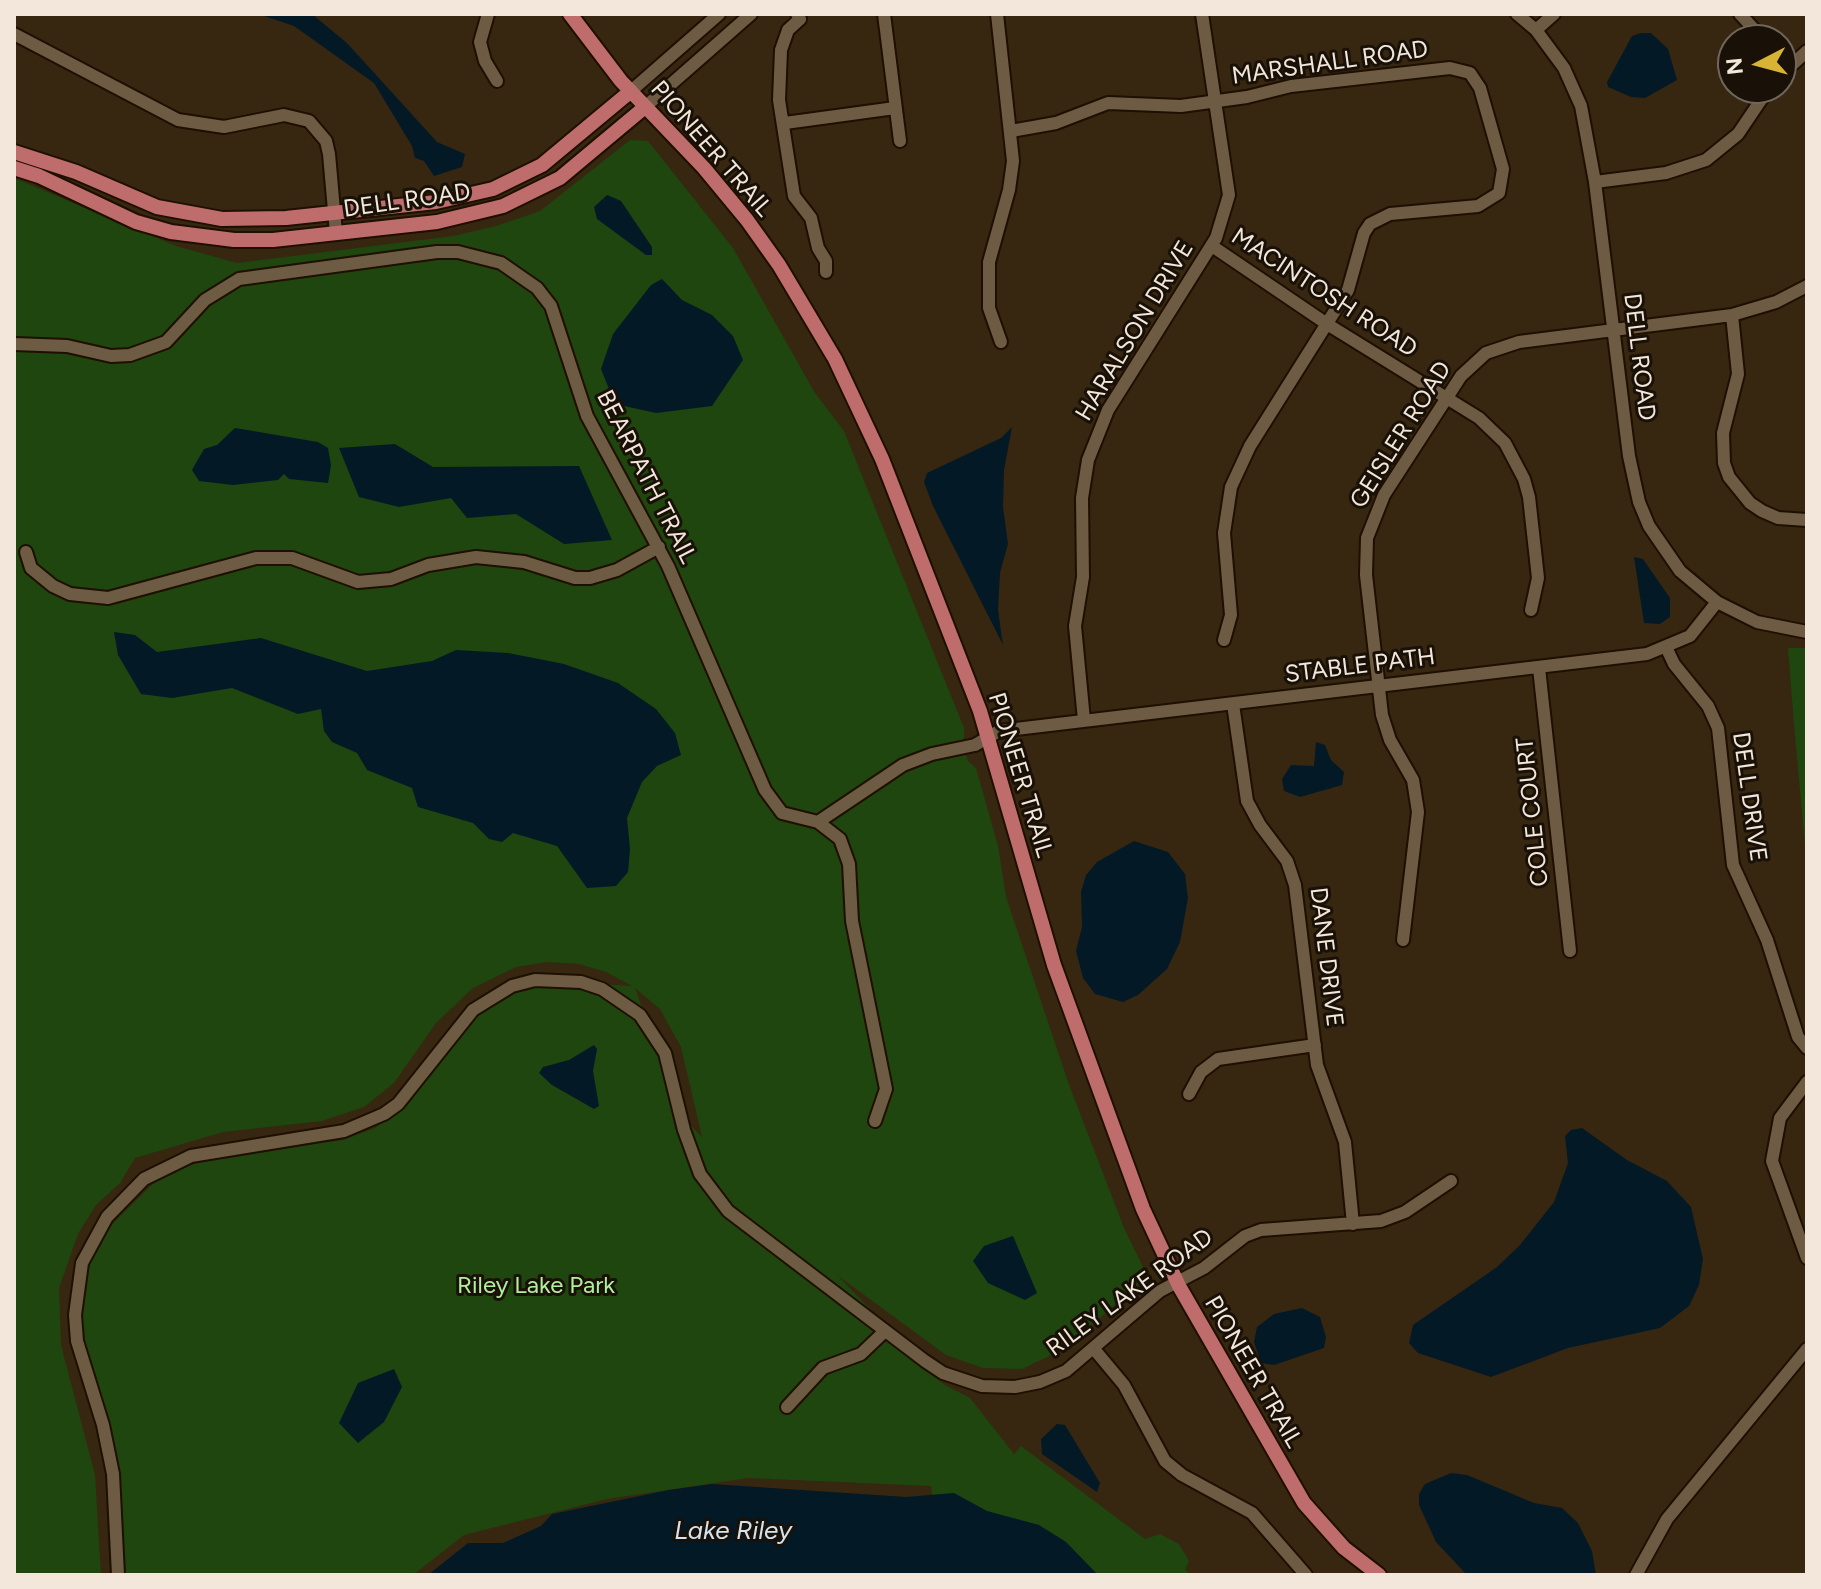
<!DOCTYPE html>
<style>
body{margin:0}
#map{position:relative;width:1821px;height:1589px;overflow:hidden;background:#372710;font-family:Figtree,sans-serif}
canvas{display:block}
.frame{position:absolute;inset:0;border:16px solid #f2e7da;pointer-events:none}
.north{position:absolute;left:1717px;top:24px;width:80px;height:80px;box-sizing:border-box;background:#191108;border:2px solid #70675c;border-radius:50%;rotate:264deg;font-size:22px;font-weight:700;line-height:32px;text-align:center;color:#f2e7da}
.north::after{content:'';display:block;margin:auto;width:28px;height:36px;background:#d8b434;clip-path:polygon(50% 0,100% 100%,50% 72%,0 100%)}
</style>
<div id="map">
<canvas width="1821" height="1589"></canvas>
<div class="frame"></div>
<div class="north">N</div>
</div>
<script>
const c = document.querySelector('canvas').getContext('2d');
c.lineJoin = 'round';
function fill(path, color) { c.fillStyle = color; c.fill(path, 'evenodd'); }
const toPath = rows => new Path2D(rows.map(r => 'M' + r).join(''));
function stroke(path, color, width, dash) { c.strokeStyle = color; c.lineWidth = width; c.lineCap = dash ? 'butt' : 'round'; c.setLineDash(dash || []); c.stroke(path); }
function write(font, color, halo, rows, align = 'center') {
  c.font = font + ' Figtree,sans-serif'; c.lineWidth = 6; c.setLineDash([]); c.textBaseline = 'middle'; c.strokeStyle = halo; c.fillStyle = color; for (const [text, x, y, turn = 0] of rows) {
    c.save(); c.translate(x, y); c.rotate((+turn || 0) * Math.PI / 180); c.textAlign = isNaN(turn) ? turn : align; if (halo) c.strokeText(text, 0, 0); c.fillText(text, 0, 0); c.restore();
  }
}
const green = toPath([
 [630,140,648,141,733,248,815,393,844,431,964,728,964,748,968,761,976,768,998,846,1006,897,1068,1082,1124,1228,1143,1267,1139,1284,1064,1349,1022,1369,983,1368,946,1355,837,1275,943,1384,970,1398,1014,1454,1021,1446,1145,1539,1160,1534,1179,1544,1189,1561,1185,1570,1192,1575,1070,1575,954,1494,932,1495,931,1486,748,1478,607,1499,464,1535,413,1575,125,1575,121,1489,109,1419,85,1343,81,1313,91,1259,109,1227,154,1183,186,1167,218,1156,343,1140,375,1128,411,1101,458,1027,535,980,632,986,606,972,579,964,547,962,516,967,473,988,436,1023,394,1083,364,1107,322,1121,223,1132,135,1158,120,1183,96,1205,78,1234,59,1288,61,1345,95,1475,101,1575,14,1575,14,178,176,246,237,263,453,236,496,226,540,211],
 [635,988,660,1009,681,1047,702,1137,681,1116],
 [1788,648,1807,648,1807,868,1794,724]
]);
const water = toPath([
 [258,14,312,14,347,43,437,142,465,154,462,167,434,176,424,161,415,158,412,146,374,83,294,26],
 [1641,33,1651,33,1668,49,1677,80,1645,98,1631,97,1608,87,1607,82,1632,36],
 [607,195,621,201,652,247,652,255,646,255,597,219,594,207],
 [662,279,682,300,712,315,733,336,743,360,712,406,656,413,615,404,601,369,613,334,651,285],
 [1012,427,1004,470,1003,507,1008,544,1000,573,998,610,1003,645,933,506,924,482,927,473,1001,438],
 [235,428,318,442,328,448,331,465,328,483,289,479,284,474,278,480,233,485,199,481,192,470,204,449,217,445],
 [395,444,433,467,579,466,612,540,564,544,516,514,467,518,451,498,399,507,359,497,339,448],
 [1634,557,1643,559,1670,598,1670,617,1660,624,1644,623],
 [114,632,135,635,157,652,261,638,367,671,432,661,456,650,508,653,564,664,618,683,656,709,675,733,681,755,657,766,642,782,627,818,630,849,628,872,616,886,587,888,557,846,513,833,502,842,489,839,473,823,418,807,412,788,367,770,357,753,332,742,324,731,321,709,298,714,232,688,172,698,141,694,118,655],
 [1316,742,1325,745,1331,760,1344,772,1342,785,1300,797,1284,791,1282,779,1291,765,1314,766],
 [1134,841,1168,852,1185,874,1188,898,1180,942,1167,969,1138,995,1123,1002,1095,994,1083,978,1076,951,1082,927,1081,892,1086,875,1097,862],
 [594,1045,597,1049,593,1071,599,1106,594,1109,552,1085,539,1073,543,1067,569,1060],
 [1582,1128,1627,1160,1667,1181,1691,1207,1703,1259,1699,1285,1689,1306,1660,1328,1568,1348,1491,1377,1418,1353,1409,1343,1413,1325,1497,1267,1520,1245,1554,1202,1568,1163,1565,1136,1571,1130],
 [1013,1236,1037,1293,1025,1300,988,1283,973,1261,984,1246],
 [1302,1308,1320,1317,1326,1337,1324,1348,1274,1365,1261,1363,1254,1342,1257,1327,1274,1314],
 [394,1369,402,1387,384,1422,358,1443,339,1423,358,1383],
 [1057,1424,1065,1425,1100,1483,1097,1492,1042,1454,1041,1439],
 [1451,1473,1467,1475,1534,1503,1562,1508,1578,1523,1592,1551,1596,1575,1467,1575,1436,1542,1419,1505,1419,1494,1425,1484],
 [712,1484,906,1497,954,1493,987,1511,1039,1525,1066,1542,1098,1575,428,1575,468,1543,503,1543,541,1526,552,1514,669,1490]
]);
const minor = toPath([
 [488,14,480,42,485,61,497,81],
 [797,14,800,19,788,30,781,50,779,100,794,196,811,218,818,248,826,261,826,272],
 [884,14,900,141],
 [997,14,1013,161,1009,190,989,262,989,308,1001,342],
 [1517,14,1536,30,1564,68,1581,106,1595,182,1629,456,1639,502,1649,526,1680,571,1717,602,1757,622,1807,632],
 [1740,14,1764,40],
 [1536,30,1554,14],
 [14,34,178,120,224,127,284,115,309,121,326,141,329,154,336,233],
 [1781,75,1807,51],
 [631,91,719,14],
 [645,107,751,14],
 [785,123,895,108],
 [1011,131,1056,123,1108,103,1181,106,1247,97,1291,86,1450,68,1470,73,1480,88,1503,169,1499,193,1478,206,1390,214,1370,224,1364,233,1348,290,1250,446,1231,487,1224,533,1231,615,1224,640],
 [1595,182,1666,173,1706,160,1738,134,1769,88],
 [1212,246,1327,324,1479,418,1505,443,1524,479,1529,497,1538,578,1531,610],
 [1732,315,1738,374,1723,433,1724,463,1729,477,1750,503,1762,511,1778,518,1807,520],
 [14,344,67,346,111,356,130,355,166,342,205,300,239,279,437,252,458,252,501,263,537,288,551,306,587,416,668,566,765,790,782,813,818,822,903,765,932,754,975,745,999,731,1647,654,1690,636,1717,602],
 [26,552,31,568,53,586,70,594,108,598,256,558,292,558,358,582,391,579,428,565,476,557,524,562,575,578,590,578,617,570,659,547],
 [1667,649,1674,664,1708,706,1718,728,1733,865,1767,940,1798,1037,1807,1048],
 [1539,668,1570,951],
 [1233,704,1247,801,1260,825,1287,861,1295,885,1317,1065,1345,1142,1353,1224],
 [1084,720,1075,626,1083,577,1082,498,1088,460,1108,410,1216,238,1229,195,1202,14],
 [818,822,840,839,849,864,852,921,886,1089,875,1121],
 [1403,940,1418,812,1413,780,1390,740,1382,715,1366,575,1367,538,1384,495,1461,376,1486,353,1519,342,1732,315,1776,302,1807,286],
 [1807,1082,1780,1118,1772,1161,1807,1258],
 [1189,1094,1201,1072,1218,1059,1315,1045],
 [1094,1349,1124,1385,1165,1461,1182,1475,1252,1513,1306,1575],
 [787,1407,823,1368,861,1354,884,1332],
 [118,1575,113,1474,103,1425,77,1341,75,1315,82,1263,107,1217,144,1179,191,1156,344,1131,384,1114,398,1104,473,1010,512,986,535,980,581,982,602,989,640,1015,665,1053,684,1130,700,1174,728,1211,925,1361,943,1373,982,1386,1015,1387,1040,1382,1066,1371,1160,1291,1204,1268,1245,1236,1261,1230,1381,1221,1405,1212,1451,1181],
 [1636,1575,1667,1519,1807,1349]
]);
const major = toPath([
 [570,14,621,81,704,168,747,220,779,265,835,359,882,459,980,711,1054,965,1143,1209,1179,1286,1304,1503,1344,1548,1379,1575],
 [14,152,76,172,157,207,222,219,286,218,436,202,493,189,542,165,631,91],
 [14,168,39,176,136,222,171,232,234,240,273,240,437,222,503,206,560,178,645,107]
]);
const streetNames = [
 ["MARSHALL ROAD",1330,63,-8],
 ["PIONEER TRAIL",711,149,49],
 ["DELL ROAD",407,201,-8],
 ["MACINTOSH ROAD",1324,293,33],
 ["HARALSON DRIVE",1135,331,-59],
 ["DELL ROAD",1639,357,83],
 ["GEISLER ROAD",1401,435,-58],
 ["BEARPATH TRAIL",646,477,63],
 ["STABLE PATH",1360,666,-7],
 ["PIONEER TRAIL",1020,775,73],
 ["DELL DRIVE",1749,797,82],
 ["COLE COURT",1533,812,-96],
 ["DANE DRIVE",1326,957,83],
 ["RILEY LAKE ROAD",1130,1293,-36],
 ["PIONEER TRAIL",1253,1372,60]
];
const parkNames = [
 ["Riley Lake Park",536,1286]
];
const waterNames = [
 ["Lake Riley",733,1531]
];
fill(green, '#1e460e');
fill(water, '#041926');
stroke(minor, '#1e0f00', 16);
stroke(major, '#1e0f00', 18);
stroke(minor, '#6d5b43', 12);
stroke(major, '#bf6d6c', 14);
write('24px', '#f2e7da', '#191108', streetNames);
write('24px', '#b0ef9c', '#191108', parkNames);
write('italic 26px', '#d3e4f0', '#191108', waterNames);
</script>
